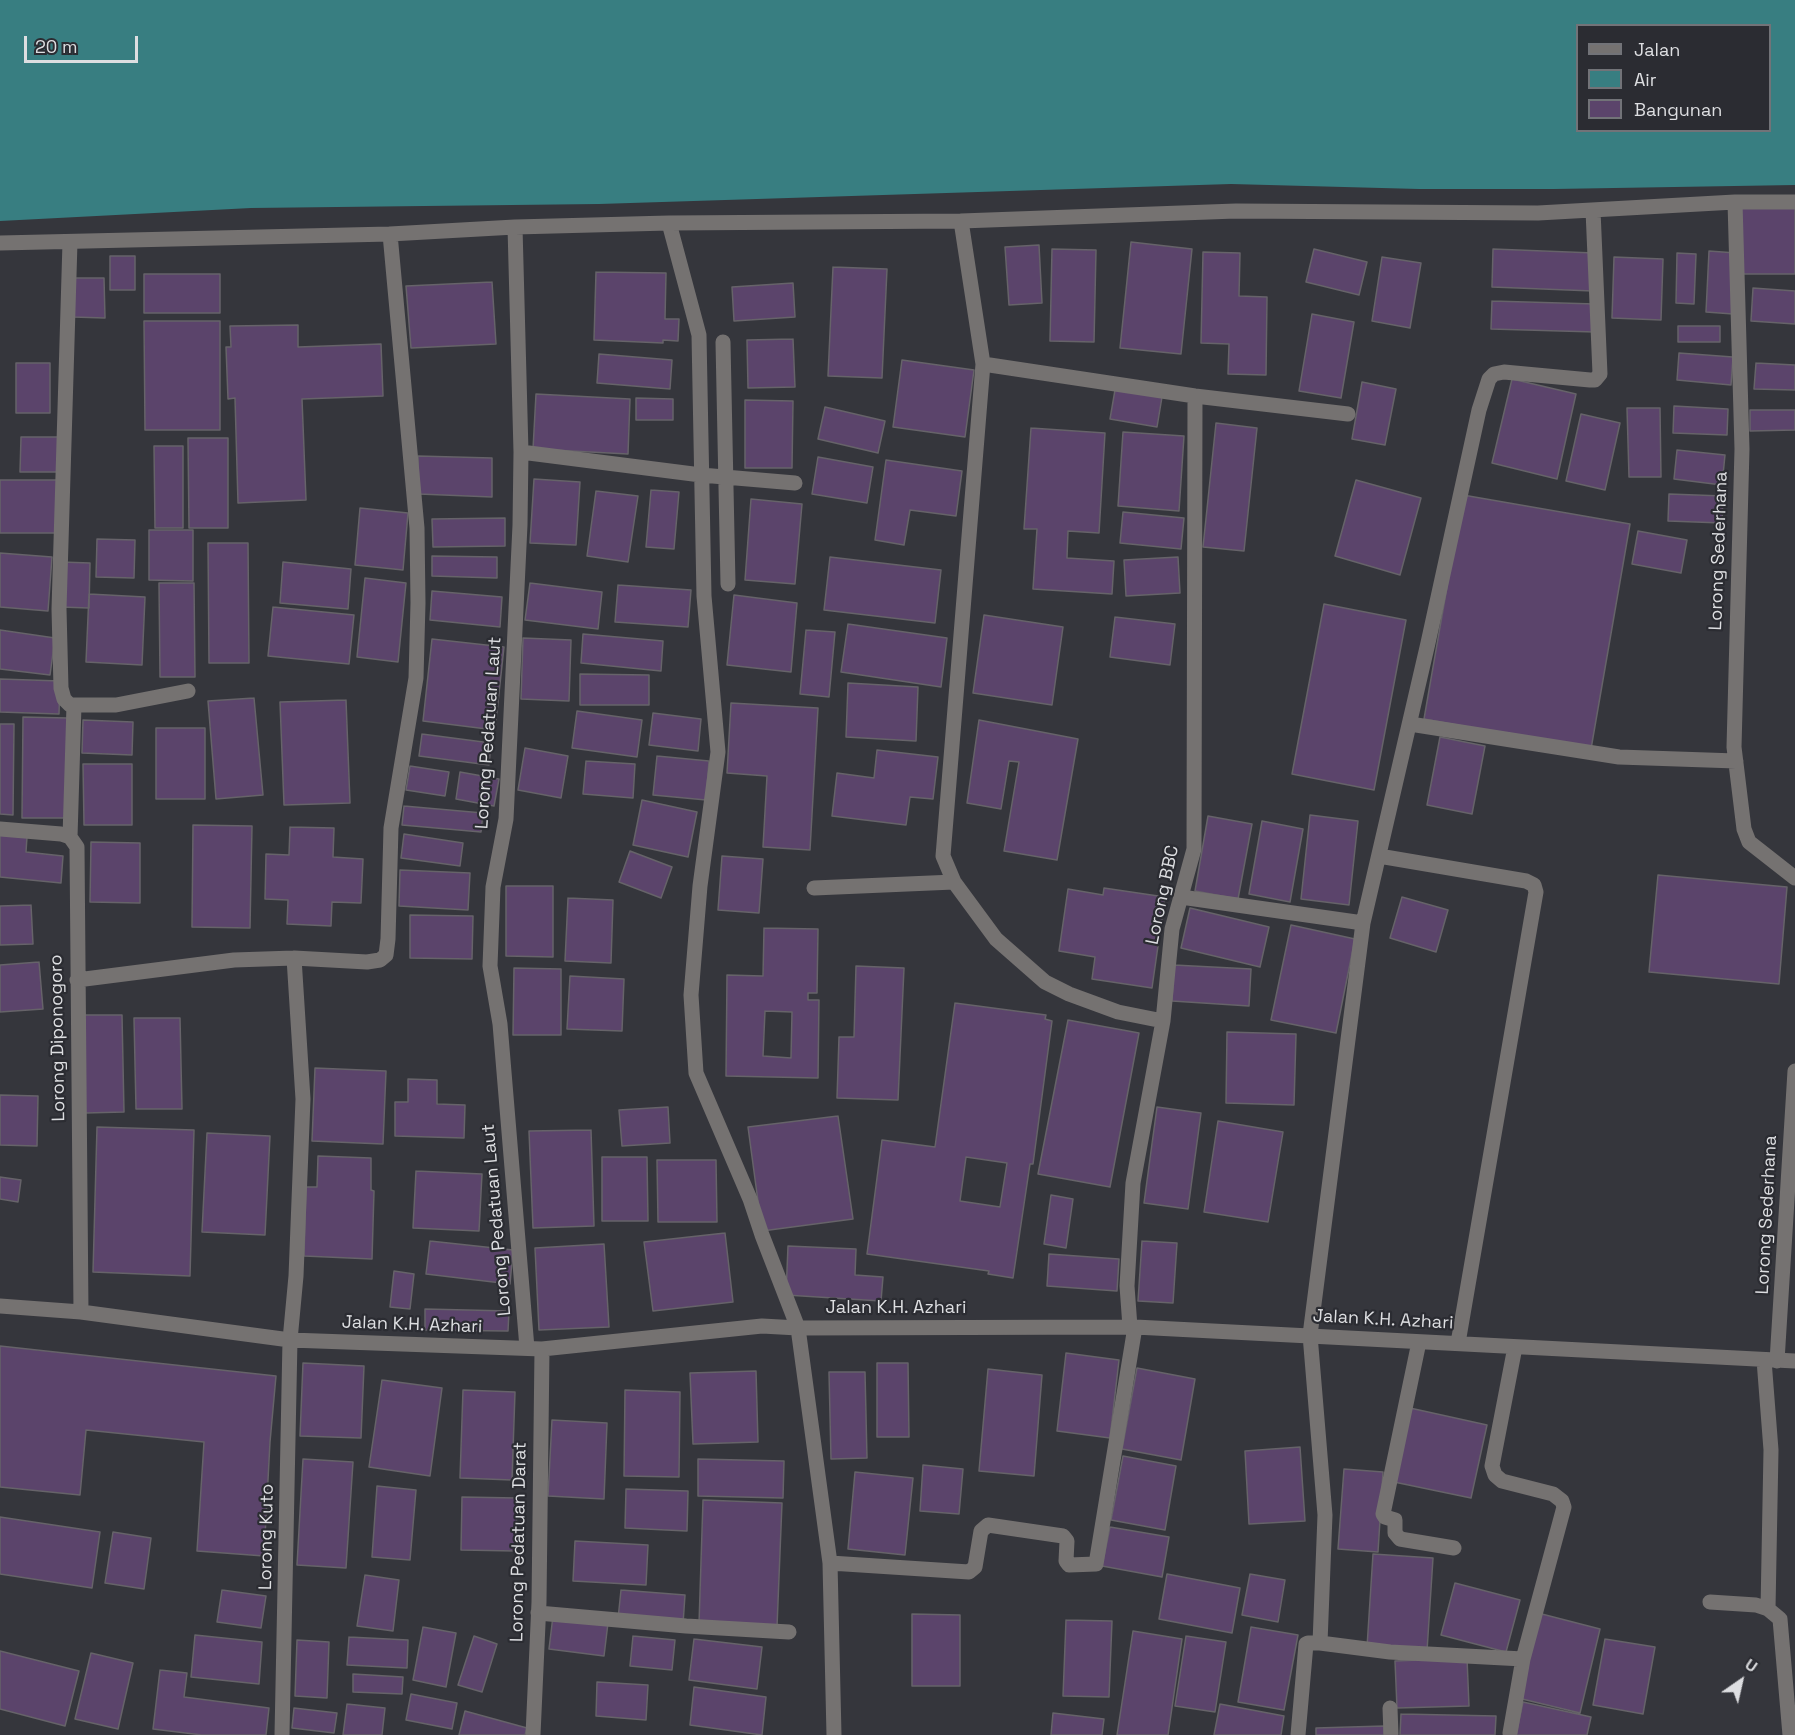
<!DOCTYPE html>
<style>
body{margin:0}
#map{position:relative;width:1795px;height:1735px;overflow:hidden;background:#35363c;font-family:"Space Grotesk",sans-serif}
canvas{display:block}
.legend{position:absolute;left:1576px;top:24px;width:195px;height:108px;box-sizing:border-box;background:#2b2c32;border:2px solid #727378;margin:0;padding:8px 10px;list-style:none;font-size:18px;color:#dddee1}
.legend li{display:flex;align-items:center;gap:12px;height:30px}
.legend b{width:30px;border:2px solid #727378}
.north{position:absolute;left:1711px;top:1651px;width:60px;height:60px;-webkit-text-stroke:4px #2b2c32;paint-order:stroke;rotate:34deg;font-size:16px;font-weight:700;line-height:24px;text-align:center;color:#dddee1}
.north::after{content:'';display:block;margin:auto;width:21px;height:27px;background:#dddee1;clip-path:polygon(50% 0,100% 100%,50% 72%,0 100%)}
.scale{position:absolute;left:24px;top:36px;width:114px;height:27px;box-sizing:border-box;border:3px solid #dddee1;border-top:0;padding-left:8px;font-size:18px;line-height:21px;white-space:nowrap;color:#dddee1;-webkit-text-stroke:4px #2b2c32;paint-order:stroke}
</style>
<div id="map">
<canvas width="1795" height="1735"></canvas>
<ul class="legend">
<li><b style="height:8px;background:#757271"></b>Jalan</li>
<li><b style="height:16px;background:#387e81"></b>Air</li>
<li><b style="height:16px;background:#5b446b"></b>Bangunan</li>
</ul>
<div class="north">U</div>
<div class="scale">20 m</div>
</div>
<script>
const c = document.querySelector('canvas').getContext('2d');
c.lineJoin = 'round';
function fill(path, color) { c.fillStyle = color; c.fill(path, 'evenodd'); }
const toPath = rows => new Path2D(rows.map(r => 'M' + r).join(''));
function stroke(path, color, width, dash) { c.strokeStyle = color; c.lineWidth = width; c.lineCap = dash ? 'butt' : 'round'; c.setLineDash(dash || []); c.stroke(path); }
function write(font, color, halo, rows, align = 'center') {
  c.font = font + ' "Space Grotesk",sans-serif'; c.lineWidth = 4.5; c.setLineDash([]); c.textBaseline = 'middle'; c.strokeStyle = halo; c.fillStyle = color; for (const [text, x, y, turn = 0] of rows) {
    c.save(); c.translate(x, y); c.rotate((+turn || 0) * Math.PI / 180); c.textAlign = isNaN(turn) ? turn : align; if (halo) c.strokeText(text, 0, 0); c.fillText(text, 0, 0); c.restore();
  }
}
const water = toPath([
 [0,0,1795,0,1795,185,1554,189,1419,189,1231,184,599,204,251,208,0,221],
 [1578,26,1770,26,1770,130,1578,130]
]);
const building = toPath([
 [1795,205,1795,274,1741,274,1741,206,1795,205],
 [1131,242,1192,249,1181,354,1120,348,1131,242],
 [1039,245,1042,303,1009,305,1005,247,1039,245],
 [1052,249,1096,250,1094,342,1050,341,1052,249],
 [1314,249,1367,262,1359,295,1306,282,1314,249],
 [1493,249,1594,253,1593,291,1492,287,1493,249],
 [1709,251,1736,253,1733,314,1706,312,1709,251],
 [1203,252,1240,253,1239,296,1267,297,1266,375,1228,374,1229,344,1201,343,1203,252],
 [1677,253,1696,254,1694,304,1676,303,1677,253],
 [110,256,135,256,135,290,110,290,110,256],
 [1382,257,1421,263,1410,328,1372,321,1382,257],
 [1614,257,1663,259,1661,320,1612,318,1614,257],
 [833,267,887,269,882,378,828,376,833,267],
 [596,272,666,273,665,319,679,319,678,341,663,340,663,343,594,340,596,272],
 [144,274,220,274,220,313,144,313,144,274],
 [73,278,104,278,105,318,73,317,73,278],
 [492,282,496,344,411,348,406,286,492,282],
 [793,283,795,317,734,321,732,287,793,283],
 [1753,288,1795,291,1795,324,1751,321,1753,288],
 [1492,301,1595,304,1595,332,1491,329,1492,301],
 [1312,314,1354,322,1341,398,1299,391,1312,314],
 [144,321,220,321,220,430,145,430,144,321],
 [298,325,298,347,381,344,383,396,302,399,306,500,238,503,235,398,228,399,226,347,231,347,230,326,298,325],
 [1678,326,1720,326,1720,342,1678,342,1678,326],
 [793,339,795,387,748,388,747,340,793,339],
 [1679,353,1733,357,1731,385,1677,380,1679,353],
 [599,354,672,360,670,389,597,383,599,354],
 [902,360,974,370,965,437,893,427,902,360],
 [16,363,50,363,50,413,16,413,16,363],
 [1756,363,1795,365,1795,390,1754,389,1756,363],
 [1512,379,1576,394,1557,479,1492,463,1512,379],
 [1362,382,1396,389,1385,445,1352,439,1362,382],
 [1115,390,1162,397,1157,427,1110,419,1115,390],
 [536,394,630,399,628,454,533,449,536,394],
 [636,398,673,399,673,420,636,420,636,398],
 [745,400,793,401,792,468,745,468,745,400],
 [1674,406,1728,409,1727,435,1673,433,1674,406],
 [825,407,885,421,878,453,818,439,825,407],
 [1627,408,1660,408,1661,477,1629,477,1627,408],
 [1750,410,1795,410,1795,430,1750,431,1750,410],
 [1581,414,1620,423,1605,490,1566,481,1581,414],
 [1216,423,1257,428,1244,551,1203,547,1216,423],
 [1031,428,1105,433,1099,533,1068,531,1067,558,1114,561,1112,594,1033,589,1037,529,1024,529,1031,428],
 [1123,432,1184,436,1179,511,1118,506,1123,432],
 [21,437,60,437,60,472,20,472,21,437],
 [188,438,228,438,228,528,189,528,188,438],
 [154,446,183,446,183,528,155,528,154,446],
 [1677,450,1725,455,1722,485,1674,479,1677,450],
 [418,456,492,458,492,497,419,494,418,456],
 [818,457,873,467,867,503,812,494,818,457],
 [886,460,962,471,956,516,910,510,904,545,875,540,886,460],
 [534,479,580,482,576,545,530,543,534,479],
 [0,480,60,480,60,533,0,533,0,480],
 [1356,480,1421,498,1400,575,1335,556,1356,480],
 [651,490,679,492,674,549,646,547,651,490],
 [596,491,638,496,628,562,587,556,596,491],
 [1669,494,1723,496,1722,523,1668,521,1669,494],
 [1463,495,1630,524,1591,749,1424,719,1463,495],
 [751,499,802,504,795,584,745,580,751,499],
 [360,508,408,513,403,570,355,565,360,508],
 [1123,512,1184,518,1181,549,1120,543,1123,512],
 [505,518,505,546,433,547,432,519,505,518],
 [149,530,193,530,193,581,149,580,149,530],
 [1638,531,1687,540,1681,573,1632,564,1638,531],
 [97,539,135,540,134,578,96,577,97,539],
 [208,543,248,543,249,663,209,663,208,543],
 [0,553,52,557,48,611,0,607,0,553],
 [432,556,497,557,497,578,432,576,432,556],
 [830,557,941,570,935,623,824,610,830,557],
 [1178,557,1180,593,1126,596,1124,560,1178,557],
 [61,562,90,563,89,608,60,607,61,562],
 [283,562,351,569,348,609,280,603,283,562],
 [365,578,406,583,398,662,357,657,365,578],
 [159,583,194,583,195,677,160,677,159,583],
 [530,583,602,592,598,629,525,620,530,583],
 [618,585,691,590,688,627,615,622,618,585],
 [432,591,502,597,500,627,430,620,432,591],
 [89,594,145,597,142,665,86,662,89,594],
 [734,595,797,603,791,672,727,665,734,595],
 [1324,604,1406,620,1374,790,1292,774,1324,604],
 [273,607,354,615,349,664,268,656,273,607],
 [984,615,1063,627,1052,705,973,693,984,615],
 [1115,617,1175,624,1170,665,1110,657,1115,617],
 [848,624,947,638,941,687,841,672,848,624],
 [0,630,55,638,50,675,0,669,0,630],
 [806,630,835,632,829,697,800,694,806,630],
 [583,634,663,641,661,671,581,663,583,634],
 [523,638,571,640,569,701,521,699,523,638],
 [432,639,504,647,495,730,423,721,432,639],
 [580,674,649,675,649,705,580,705,580,674],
 [0,679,60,681,59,714,0,712,0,679],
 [848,683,918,687,916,741,846,737,848,683],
 [254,698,263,795,216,799,208,701,254,698],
 [346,700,350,803,284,805,280,702,346,700],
 [731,703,818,708,810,850,763,847,767,776,727,773,731,703],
 [577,711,642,720,637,757,572,748,577,711],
 [653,713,701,719,698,751,649,745,653,713],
 [23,717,68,718,68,818,22,818,23,717],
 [83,720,133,722,132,755,82,753,83,720],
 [979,720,1078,739,1057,860,1004,851,1019,762,1009,761,1001,809,967,803,979,720],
 [0,724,14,724,13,815,0,814,0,724],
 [156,728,205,728,205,799,156,799,156,728],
 [422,734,491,743,489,765,419,756,422,734],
 [1440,737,1485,746,1472,814,1427,805,1440,737],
 [525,748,568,756,561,798,518,790,525,748],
 [877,750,938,757,933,799,910,797,906,825,832,816,837,773,874,778,877,750],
 [657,756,709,761,706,800,653,795,657,756],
 [586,761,635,764,633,798,583,794,586,761],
 [83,764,132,764,132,825,84,825,83,764],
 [410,766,449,772,445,796,406,790,410,766],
 [460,772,499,779,494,806,456,799,460,772],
 [642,800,697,812,688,857,633,845,642,800],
 [404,806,483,813,481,832,402,825,404,806],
 [1310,815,1358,821,1349,905,1301,899,1310,815],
 [1208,816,1252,824,1238,899,1195,891,1208,816],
 [1262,821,1303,829,1290,902,1249,894,1262,821],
 [193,825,252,826,250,928,192,927,193,825],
 [290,827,334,828,333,857,363,859,361,903,332,902,331,926,287,924,288,900,265,899,266,854,289,855,290,827],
 [0,834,27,837,26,852,63,856,61,883,0,877,0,834],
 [404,834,463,843,460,866,401,858,404,834],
 [91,842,140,843,140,903,90,902,91,842],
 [630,851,672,867,661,898,619,882,630,851],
 [722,856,763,859,759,913,718,910,722,856],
 [400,870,470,873,468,910,399,906,400,870],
 [1658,875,1787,887,1779,984,1649,972,1658,875],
 [506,886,553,886,553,957,506,956,506,886],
 [1104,888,1165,897,1152,988,1092,979,1095,957,1059,951,1068,889,1103,895,1104,888],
 [1402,897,1448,910,1436,952,1390,938,1402,897],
 [568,898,613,900,611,963,565,961,568,898],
 [31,905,33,944,0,945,0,906,31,905],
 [1190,908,1269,927,1260,967,1181,948,1190,908],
 [410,915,473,916,472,959,410,958,410,915],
 [1291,925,1355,939,1336,1033,1271,1020,1291,925],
 [764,928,818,929,817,993,808,993,808,1000,819,1000,818,1078,726,1076,727,975,763,976,764,928],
 [765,1011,792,1012,791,1058,763,1056,765,1011],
 [39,962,43,1009,0,1012,0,965,39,962],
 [1174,965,1251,969,1249,1006,1172,1001,1174,965],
 [856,966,904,968,898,1100,837,1098,839,1037,854,1037,856,966],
 [514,968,561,969,561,1035,513,1035,514,968],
 [570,976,624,979,622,1031,567,1029,570,976],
 [955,1003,1046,1015,1045,1019,1052,1021,1033,1164,1030,1164,1013,1278,988,1274,989,1271,867,1254,882,1140,935,1147,955,1003],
 [966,1157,1007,1163,1000,1207,960,1201,966,1157],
 [83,1015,122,1015,124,1112,85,1113,83,1015],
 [134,1018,180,1018,182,1109,136,1109,134,1018],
 [1068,1020,1139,1033,1110,1187,1038,1174,1068,1020],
 [1227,1032,1296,1034,1294,1105,1226,1103,1227,1032],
 [315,1068,386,1071,383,1144,312,1141,315,1068],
 [408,1079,437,1080,437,1104,465,1105,464,1138,395,1136,395,1102,408,1102,408,1079],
 [0,1095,38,1096,37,1146,0,1145,0,1095],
 [668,1107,670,1143,622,1146,619,1110,668,1107],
 [1157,1107,1201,1113,1188,1209,1144,1203,1157,1107],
 [838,1116,853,1219,762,1231,748,1127,838,1116],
 [1218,1121,1283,1132,1268,1222,1204,1212,1218,1121],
 [97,1127,194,1130,190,1276,93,1272,97,1127],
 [591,1130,594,1226,533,1228,529,1131,591,1130],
 [207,1133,270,1136,265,1235,202,1232,207,1133],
 [318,1156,371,1158,371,1190,374,1191,372,1259,304,1256,306,1187,317,1187,318,1156],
 [602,1157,647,1157,648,1221,602,1221,602,1157],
 [657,1160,716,1160,717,1222,658,1222,657,1160],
 [416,1171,482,1174,479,1231,413,1228,416,1171],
 [0,1177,21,1180,18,1202,0,1199,0,1177],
 [1051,1195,1073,1199,1066,1248,1044,1244,1051,1195],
 [725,1233,733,1302,653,1311,644,1242,725,1233],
 [430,1241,513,1250,510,1284,426,1274,430,1241],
 [1142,1241,1177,1243,1173,1303,1138,1301,1142,1241],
 [604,1244,609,1327,539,1330,535,1248,604,1244],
 [788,1246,856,1249,855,1275,883,1277,881,1301,786,1295,788,1246],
 [1049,1254,1119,1259,1117,1291,1047,1286,1049,1254],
 [394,1271,414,1274,410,1309,390,1307,394,1271],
 [425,1309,509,1311,508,1331,425,1330,425,1309],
 [0,1346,276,1376,270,1442,264,1556,197,1551,204,1442,86,1430,80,1495,0,1487,0,1346],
 [1066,1353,1119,1360,1110,1438,1057,1431,1066,1353],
 [303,1363,364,1366,361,1438,300,1436,303,1363],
 [877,1363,908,1363,909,1437,877,1437,877,1363],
 [1137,1368,1195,1379,1181,1460,1122,1449,1137,1368],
 [988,1369,1042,1375,1034,1476,979,1471,988,1369],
 [756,1371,758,1442,693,1444,690,1373,756,1371],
 [829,1372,865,1372,867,1458,831,1459,829,1372],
 [382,1380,442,1388,430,1476,369,1467,382,1380],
 [463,1390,515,1392,512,1480,460,1478,463,1390],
 [625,1390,680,1392,679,1477,624,1476,625,1390],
 [1410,1408,1487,1425,1471,1498,1394,1482,1410,1408],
 [552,1420,607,1423,604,1499,548,1496,552,1420],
 [1300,1447,1305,1521,1249,1524,1245,1451,1300,1447],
 [1123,1456,1176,1466,1165,1530,1111,1520,1123,1456],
 [303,1459,353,1462,346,1568,297,1565,303,1459],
 [698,1459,784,1461,783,1498,698,1496,698,1459],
 [923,1465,963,1469,959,1514,920,1511,923,1465],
 [1344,1469,1383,1472,1378,1552,1338,1549,1344,1469],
 [855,1472,913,1478,905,1555,848,1549,855,1472],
 [377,1486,416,1490,410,1560,372,1557,377,1486],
 [626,1489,688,1491,687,1531,625,1528,626,1489],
 [462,1497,517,1498,516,1551,461,1550,462,1497],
 [703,1500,782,1503,777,1627,699,1624,703,1500],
 [0,1517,100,1532,92,1588,0,1574,0,1517],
 [1110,1527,1169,1537,1162,1577,1102,1566,1110,1527],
 [113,1532,151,1538,144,1589,105,1583,113,1532],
 [575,1541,648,1545,646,1585,573,1581,575,1541],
 [1373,1554,1433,1558,1427,1651,1367,1647,1373,1554],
 [1167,1574,1240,1588,1232,1633,1159,1619,1167,1574],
 [1250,1574,1285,1580,1278,1622,1242,1615,1250,1574],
 [365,1575,399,1580,393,1631,357,1626,365,1575],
 [1455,1583,1520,1600,1506,1652,1441,1635,1455,1583],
 [222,1590,266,1596,261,1628,217,1622,222,1590],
 [621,1590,685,1595,683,1624,618,1619,621,1590],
 [1538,1613,1600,1629,1580,1713,1518,1698,1538,1613],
 [912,1614,960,1615,960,1686,912,1686,912,1614],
 [553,1616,608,1623,604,1656,549,1649,553,1616],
 [1066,1620,1112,1621,1109,1697,1063,1696,1066,1620],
 [423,1627,456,1633,446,1687,413,1680,423,1627],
 [1251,1627,1298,1635,1284,1710,1238,1702,1251,1627],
 [1133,1631,1182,1639,1168,1735,1117,1735,1133,1631],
 [195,1635,262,1642,259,1684,191,1677,195,1635],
 [474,1636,497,1644,482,1692,458,1685,474,1636],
 [633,1636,675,1640,672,1670,630,1666,633,1636],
 [1186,1636,1226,1642,1215,1712,1175,1706,1186,1636],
 [349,1637,408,1640,407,1668,347,1665,349,1637],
 [694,1639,762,1647,757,1689,689,1680,694,1639],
 [1605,1639,1655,1647,1643,1714,1593,1705,1605,1639],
 [297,1640,329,1642,327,1698,295,1696,297,1640],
 [0,1651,79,1671,65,1726,0,1709,0,1651],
 [91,1653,133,1663,118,1729,75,1719,91,1653],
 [1467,1658,1469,1706,1397,1708,1395,1661,1467,1658],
 [160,1670,187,1673,184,1697,269,1708,266,1735,202,1735,153,1729,160,1670],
 [353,1674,403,1677,402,1694,353,1692,353,1674],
 [597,1682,648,1685,646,1720,596,1716,597,1682],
 [694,1687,766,1697,762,1735,690,1725,694,1687],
 [411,1694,457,1703,452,1729,406,1720,411,1694],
 [1523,1702,1591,1717,1587,1735,1516,1735,1523,1702],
 [347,1704,385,1708,382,1735,343,1735,347,1704],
 [1220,1704,1284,1716,1281,1735,1214,1735,1220,1704],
 [294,1708,337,1713,334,1733,292,1728,294,1708],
 [465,1711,527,1728,525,1735,459,1735,465,1711],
 [1053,1713,1104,1719,1102,1735,1051,1735,1053,1713],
 [1401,1714,1496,1716,1495,1735,1400,1735,1401,1714],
 [1384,1726,1384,1735,1316,1735,1316,1728,1384,1726]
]);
const minor = toPath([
 [1735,202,1742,449,1734,747,1744,829,1749,842,1795,878],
 [961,221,1236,211,1538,213,1735,202,1795,202],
 [669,223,699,335,704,596,718,752,700,886,691,995,696,1073,750,1199,762,1235,798,1328,830,1563,969,1572,975,1567,981,1531,988,1525,1063,1536,1067,1541,1066,1561,1069,1565,1096,1564,1135,1327],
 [515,227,521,452,520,525,506,819,493,887,490,966,500,1024,527,1348],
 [70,242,59,609,61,688,64,699,70,705,116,705,188,691],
 [0,243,390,234,515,227,669,223,961,221,983,364],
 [723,342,728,584],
 [521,452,701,475,795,483],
 [1410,724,1619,757,1736,761],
 [0,829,61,834,70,837,77,847,81,1312],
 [70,837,74,705],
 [1379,856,1526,881,1534,885,1536,892,1458,1343],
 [814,888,954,882],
 [1181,897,1363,923],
 [77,980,234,960,294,958],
 [1163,1021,1118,1012,1069,994,1045,982,996,939,954,882,943,856,983,364,1195,396,1348,414],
 [0,1306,81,1312,290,1340,542,1349,762,1326,798,1328,1135,1327,1795,1361],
 [1130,1327,1127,1286,1133,1183,1163,1021,1172,929,1194,849,1195,396],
 [1419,1342,1383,1514,1385,1517,1395,1520,1395,1533,1400,1539,1454,1548],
 [1764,1360,1771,1450,1768,1609],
 [1777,1361,1795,1071],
 [830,1563,834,1735],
 [1710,1602,1756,1605,1768,1609,1780,1619,1790,1735],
 [538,1613,686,1626,789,1632],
 [1320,1643,1325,1515,1310,1335,1363,923,1428,643,1479,410,1489,379,1494,374,1504,372,1590,380,1595,380,1600,374,1593,210],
 [1390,1708,1391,1735],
 [1510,1733,1523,1659,1564,1507,1562,1501,1553,1494,1502,1481,1495,1475,1492,1466,1515,1347],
 [282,1735,290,1340,296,1276,303,1099,294,958,367,962,380,960,386,955,388,939,391,828,416,678,418,603,417,528,390,234],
 [533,1735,539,1602,542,1349],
 [1298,1735,1306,1644,1308,1643,1320,1643,1390,1652,1523,1659]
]);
const streetNames = [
 ["Lorong Sederhana",1719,551,-88],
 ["Lorong Pedatuan Laut",489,733,-86],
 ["Lorong BBC",1163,895,-78],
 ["Lorong Diponogoro",58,1038,-91],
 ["Lorong Sederhana",1767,1215,-87],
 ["Lorong Pedatuan Laut",497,1220,-95],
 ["Jalan K.H. Azhari",896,1308],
 ["Jalan K.H. Azhari",1383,1320,3],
 ["Jalan K.H. Azhari",412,1325,2],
 ["Lorong Kuto",267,1537,-89],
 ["Lorong Pedatuan Darat",519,1542,-89]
];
fill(water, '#387e81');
fill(building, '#5b446b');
stroke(building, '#666369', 1.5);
stroke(minor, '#757271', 15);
write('18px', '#dddee1', '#2b2c32', streetNames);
</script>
